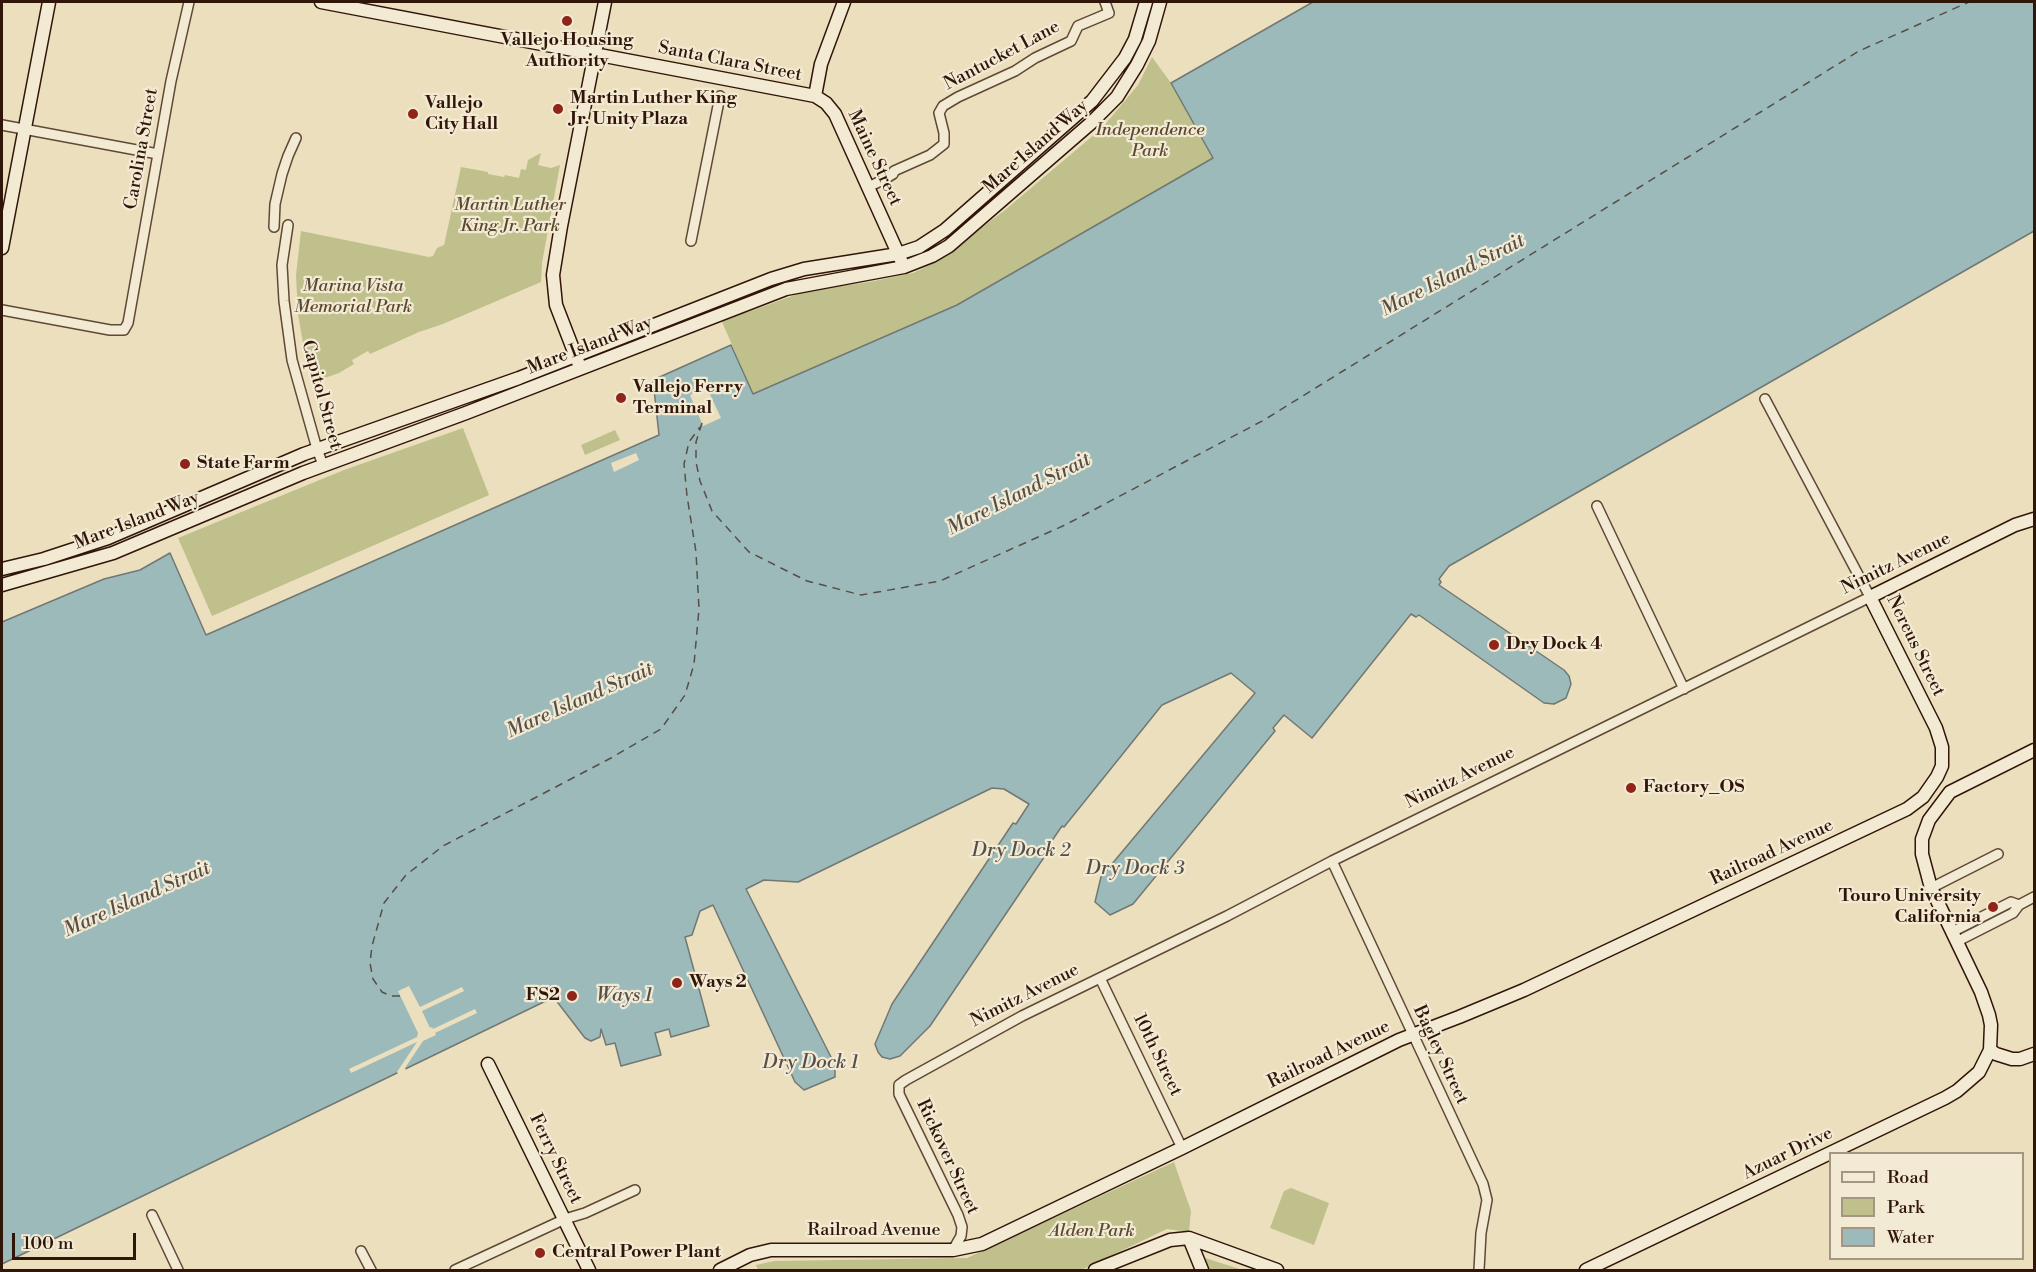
<!DOCTYPE html>
<style>
body{margin:0}
#map{position:relative;width:2036px;height:1272px;overflow:hidden;background:#ecdfbd;font-family:"Libre Bodoni",serif}
canvas{display:block}
.frame{position:absolute;inset:0;border:3px solid #301509;pointer-events:none}
.legend{position:absolute;left:1829px;top:1152px;width:195px;height:108px;box-sizing:border-box;background:#f3ead4;border:2px solid #a59583;margin:0;padding:8px 10px;list-style:none;font-size:18px;color:#301509}
.legend li{display:flex;align-items:center;gap:12px;height:30px}
.legend b{width:30px;border:2px solid #a59583}
.scale{position:absolute;left:12px;top:1233px;width:124px;height:27px;box-sizing:border-box;border:3px solid #301509;border-top:0;padding-left:8px;font-size:18px;line-height:21px;white-space:nowrap;color:#301509;-webkit-text-stroke:4px #f3ead4;paint-order:stroke}
</style>
<div id="map">
<canvas width="2036" height="1272"></canvas>
<div class="frame"></div>
<ul class="legend">
<li><b style="height:8px;background:#f3ead4"></b>Road</li>
<li><b style="height:16px;background:#bfc08c"></b>Park</li>
<li><b style="height:16px;background:#9dbabb"></b>Water</li>
</ul>
<div class="scale">100 m</div>
</div>
<script>
const c = document.querySelector('canvas').getContext('2d');
c.lineJoin = 'round';
function fill(path, color) { c.fillStyle = color; c.fill(path, 'evenodd'); }
const toPath = rows => new Path2D(rows.map(r => 'M' + r).join(''));
function stroke(path, color, width, dash) { c.strokeStyle = color; c.lineWidth = width; c.lineCap = dash ? 'butt' : 'round'; c.setLineDash(dash || []); c.stroke(path); }
function write(font, color, halo, rows, align = 'center') {
  c.font = font + ' "Libre Bodoni",serif'; c.lineWidth = 4.5; c.setLineDash([]); c.textBaseline = 'middle'; c.strokeStyle = halo; c.fillStyle = color; for (const [text, x, y, turn = 0] of rows) {
    c.save(); c.translate(x, y); c.rotate((+turn || 0) * Math.PI / 180); c.textAlign = isNaN(turn) ? turn : align; if (halo) c.strokeText(text, 0, 0); c.fillText(text, 0, 0); c.restore();
  }
}
const green = toPath([
 [1152,57,1171,83,1213,158,957,305,753,394,720,317,748,312,803,292,869,282,913,273,936,262,1005,210,1102,128,1138,85],
 [541,153,538,165,551,168,560,165,542,263,541,282,443,324,419,332,370,354,368,351,352,360,354,364,339,373,313,382,304,349,298,314,296,275,301,231,429,257,433,256,437,248,444,245,461,167,488,172,488,174,504,177,505,175,519,178,521,169,526,170,528,160],
 [463,428,489,495,212,616,178,538,344,470],
 [615,430,620,440,585,455,581,445],
 [1174,1162,1191,1211,1189,1232,1167,1229,1081,1270,758,1270,756,1265,774,1261,967,1258],
 [1291,1188,1329,1203,1314,1245,1270,1228,1284,1191],
 [1205,1258,1243,1270,1204,1270,1202,1264]
]);
const water = toPath([
 [1313,2,2034,2,2034,231,1449,566,1439,579,1441,582,1439,585,1564,670,1569,676,1571,684,1566,698,1554,704,1544,703,1419,615,1416,617,1411,614,1312,738,1284,715,1273,728,1275,731,1133,904,1110,915,1095,902,1101,877,1255,693,1231,673,1162,705,1064,827,1062,826,1049,845,1051,847,930,1026,900,1056,890,1059,882,1057,878,1052,875,1044,892,1004,1013,823,1016,824,1029,804,1004,789,992,788,798,882,764,880,746,889,835,1065,835,1077,804,1090,795,1082,713,905,700,911,692,935,685,937,709,1026,671,1037,669,1029,655,1033,661,1055,621,1066,615,1043,606,1045,601,1029,600,1037,591,1041,585,1038,555,999,552,998,2,1264,2,622,104,579,140,570,170,553,206,635,659,435,653,380,731,345,753,394,957,305,1213,158,1171,83,1313,2]
]);
const pier = toPath([
 [707,388,721,418,703,426,690,395],
 [636,453,639,460,614,472,611,463],
 [409,986,420,1007,462,987,464,991,422,1011,430,1028,432,1027,433,1029,475,1009,477,1013,435,1033,436,1035,423,1041,405,1068,406,1070,398,1074,397,1072,417,1042,351,1073,349,1069,417,1037,418,1033,398,991]
]);
const ferry = toPath([
 [702,423,696,442,696,462,700,481,712,511,749,552,807,581,861,595,940,581,1065,525,1264,420,1859,51,1969,2],
 [400,996,391,996,382,992,373,979,370,963,372,946,384,903,406,875,443,846,611,758,661,729,685,695,694,664,699,609,696,552,687,496,684,464,689,442,700,427]
]);
const street = toPath([
 [2,125,158,154],
 [868,187,883,180,893,174,894,171,930,155,944,144,944,133,939,113,943,106,958,97,1015,71,1035,58,1071,41,1078,26,1109,13,1105,2],
 [288,225,282,265,284,301,292,360,317,449,323,465],
 [274,227,275,204,282,174,288,156,296,138],
 [691,241,720,96],
 [2,310,110,330,124,330,128,323,171,81,189,2],
 [1597,506,1684,689],
 [1332,861,1483,1184,1487,1200,1481,1233,1479,1270],
 [1931,888,1998,854],
 [1952,932,2011,902,2019,905],
 [1956,942,2013,913,2019,905,2034,897],
 [1100,978,1182,1148],
 [152,1215,178,1270],
 [953,1250,961,1236,962,1227,958,1215,899,1094,899,1085,906,1080,1022,1016,1227,916,1332,861,1870,597,1765,399],
 [361,1251,371,1270],
 [455,1270,565,1219,585,1213,635,1190]
]);
const secondary = toPath([
 [321,2,815,96,826,103,835,114,901,260],
 [815,96,821,64,844,2],
 [2,248,49,2],
 [578,362,556,305,553,275,561,226,605,2],
 [2,569,44,559,108,538,304,454,519,378,771,279,804,269,898,254,919,247,945,230,1092,101,1125,58,1135,39,1146,2],
 [2,585,113,553,303,473,466,413,786,289,904,267,932,256,949,246,1091,123,1117,97,1137,65,1149,41,1160,2],
 [1990,1050,1996,1054,2012,1059,2020,1059,2034,1054],
 [488,1064,589,1270],
 [1189,1238,1202,1270],
 [720,1270,750,1255,771,1250,953,1250,982,1244,1182,1148,1399,1040,1459,1017,1524,990,1907,809,1923,797,1937,777,1942,766,1942,747,1936,728,1870,597,2015,525,2034,519],
 [1095,1270,1170,1240,1189,1238,1277,1270],
 [1586,1270,1945,1098,1957,1091,1979,1072,1990,1050,1991,1025,1989,1015,1981,992,1931,888,1922,854,1922,839,1929,820,1950,792,2034,750]
]);
const markers = [
 [567,21,6,"#8f2418"],
 [558,109,6,"#8f2418"],
 [413,114,6,"#8f2418"],
 [621,398,6,"#8f2418"],
 [185,464,6,"#8f2418"],
 [1494,645,6,"#8f2418"],
 [1631,788,6,"#8f2418"],
 [1993,907,6,"#8f2418"],
 [677,983,6,"#8f2418"],
 [572,996,6,"#8f2418"],
 [540,1253,6,"#8f2418"]
];
const poiNames = [
 ["Vallejo Housing",567,41,"center"],
 ["Authority",567,62,"center"],
 ["Martin Luther King",570,99],
 ["Jr. Unity Plaza",570,120],
 ["Vallejo",425,104],
 ["City Hall",425,125],
 ["Vallejo Ferry",633,388],
 ["Terminal",633,409],
 ["State Farm",197,464],
 ["Dry Dock 4",1506,645],
 ["Factory_OS",1643,788],
 ["Touro University",1981,897,"right"],
 ["California",1981,918,"right"],
 ["Ways 2",689,983],
 ["FS2",560,996,"right"],
 ["Central Power Plant",552,1253]
];
const streetNames = [
 ["Nantucket Lane",1002,56,-28],
 ["Santa Clara Street",730,62,11],
 ["Mare Island Way",1036,147,-41],
 ["Carolina Street",142,149,-80],
 ["Maine Street",874,158,65],
 ["Mare Island Way",590,346,-21],
 ["Capitol Street",321,395,75],
 ["Mare Island Way",137,521,-21],
 ["Nimitz Avenue",1896,564,-26],
 ["Nereus Street",1915,646,64],
 ["Nimitz Avenue",1460,778,-26],
 ["Railroad Avenue",1772,853,-25],
 ["Nimitz Avenue",1025,996,-27],
 ["10th Street",1157,1055,64],
 ["Railroad Avenue",1329,1055,-26],
 ["Bagley Street",1440,1055,65],
 ["Azuar Drive",1788,1154,-26],
 ["Rickover Street",947,1157,65],
 ["Ferry Street",555,1159,64],
 ["Railroad Avenue",874,1231]
];
const parkNames = [
 ["Independence",1150,131],
 ["Park",1150,152],
 ["Martin Luther",510,206],
 ["King Jr. Park",510,227],
 ["Marina Vista",353,287],
 ["Memorial Park",353,308],
 ["Alden Park",1092,1232]
];
const waterNames = [
 ["Mare Island Strait",1453,276,-27],
 ["Mare Island Strait",1019,495,-27],
 ["Mare Island Strait",580,701,-24],
 ["Dry Dock 2",1021,851],
 ["Dry Dock 3",1135,869],
 ["Mare Island Strait",137,900,-24],
 ["Ways 1",624,996],
 ["Dry Dock 1",810,1063]
];
fill(green, '#bfc08c');
fill(water, '#9dbabb');
stroke(water, '#717874', 1.5);
fill(pier, '#ecdfbd');
stroke(ferry, '#564f47', 1.5, [8, 6]);
stroke(street, '#5f4836', 12);
stroke(secondary, '#301509', 15);
stroke(street, '#f3ead4', 9);
stroke(secondary, '#f3ead4', 12);
for (const [x, y, r, color] of markers) { const dot = new Path2D(); dot.arc(x, y, r, 0, 2 * Math.PI); c.fillStyle = color; c.fill(dot); stroke(dot, '#f3ead4', 2); }
write('bold 18px', '#301509', '#f3ead4', poiNames, 'left');
write('18px', '#301509', '#f3ead4', streetNames);
write('italic 18px', '#5b4830', '#f3ead4', parkNames);
write('italic 20px', '#564f47', '#f3ead4', waterNames);
</script>
